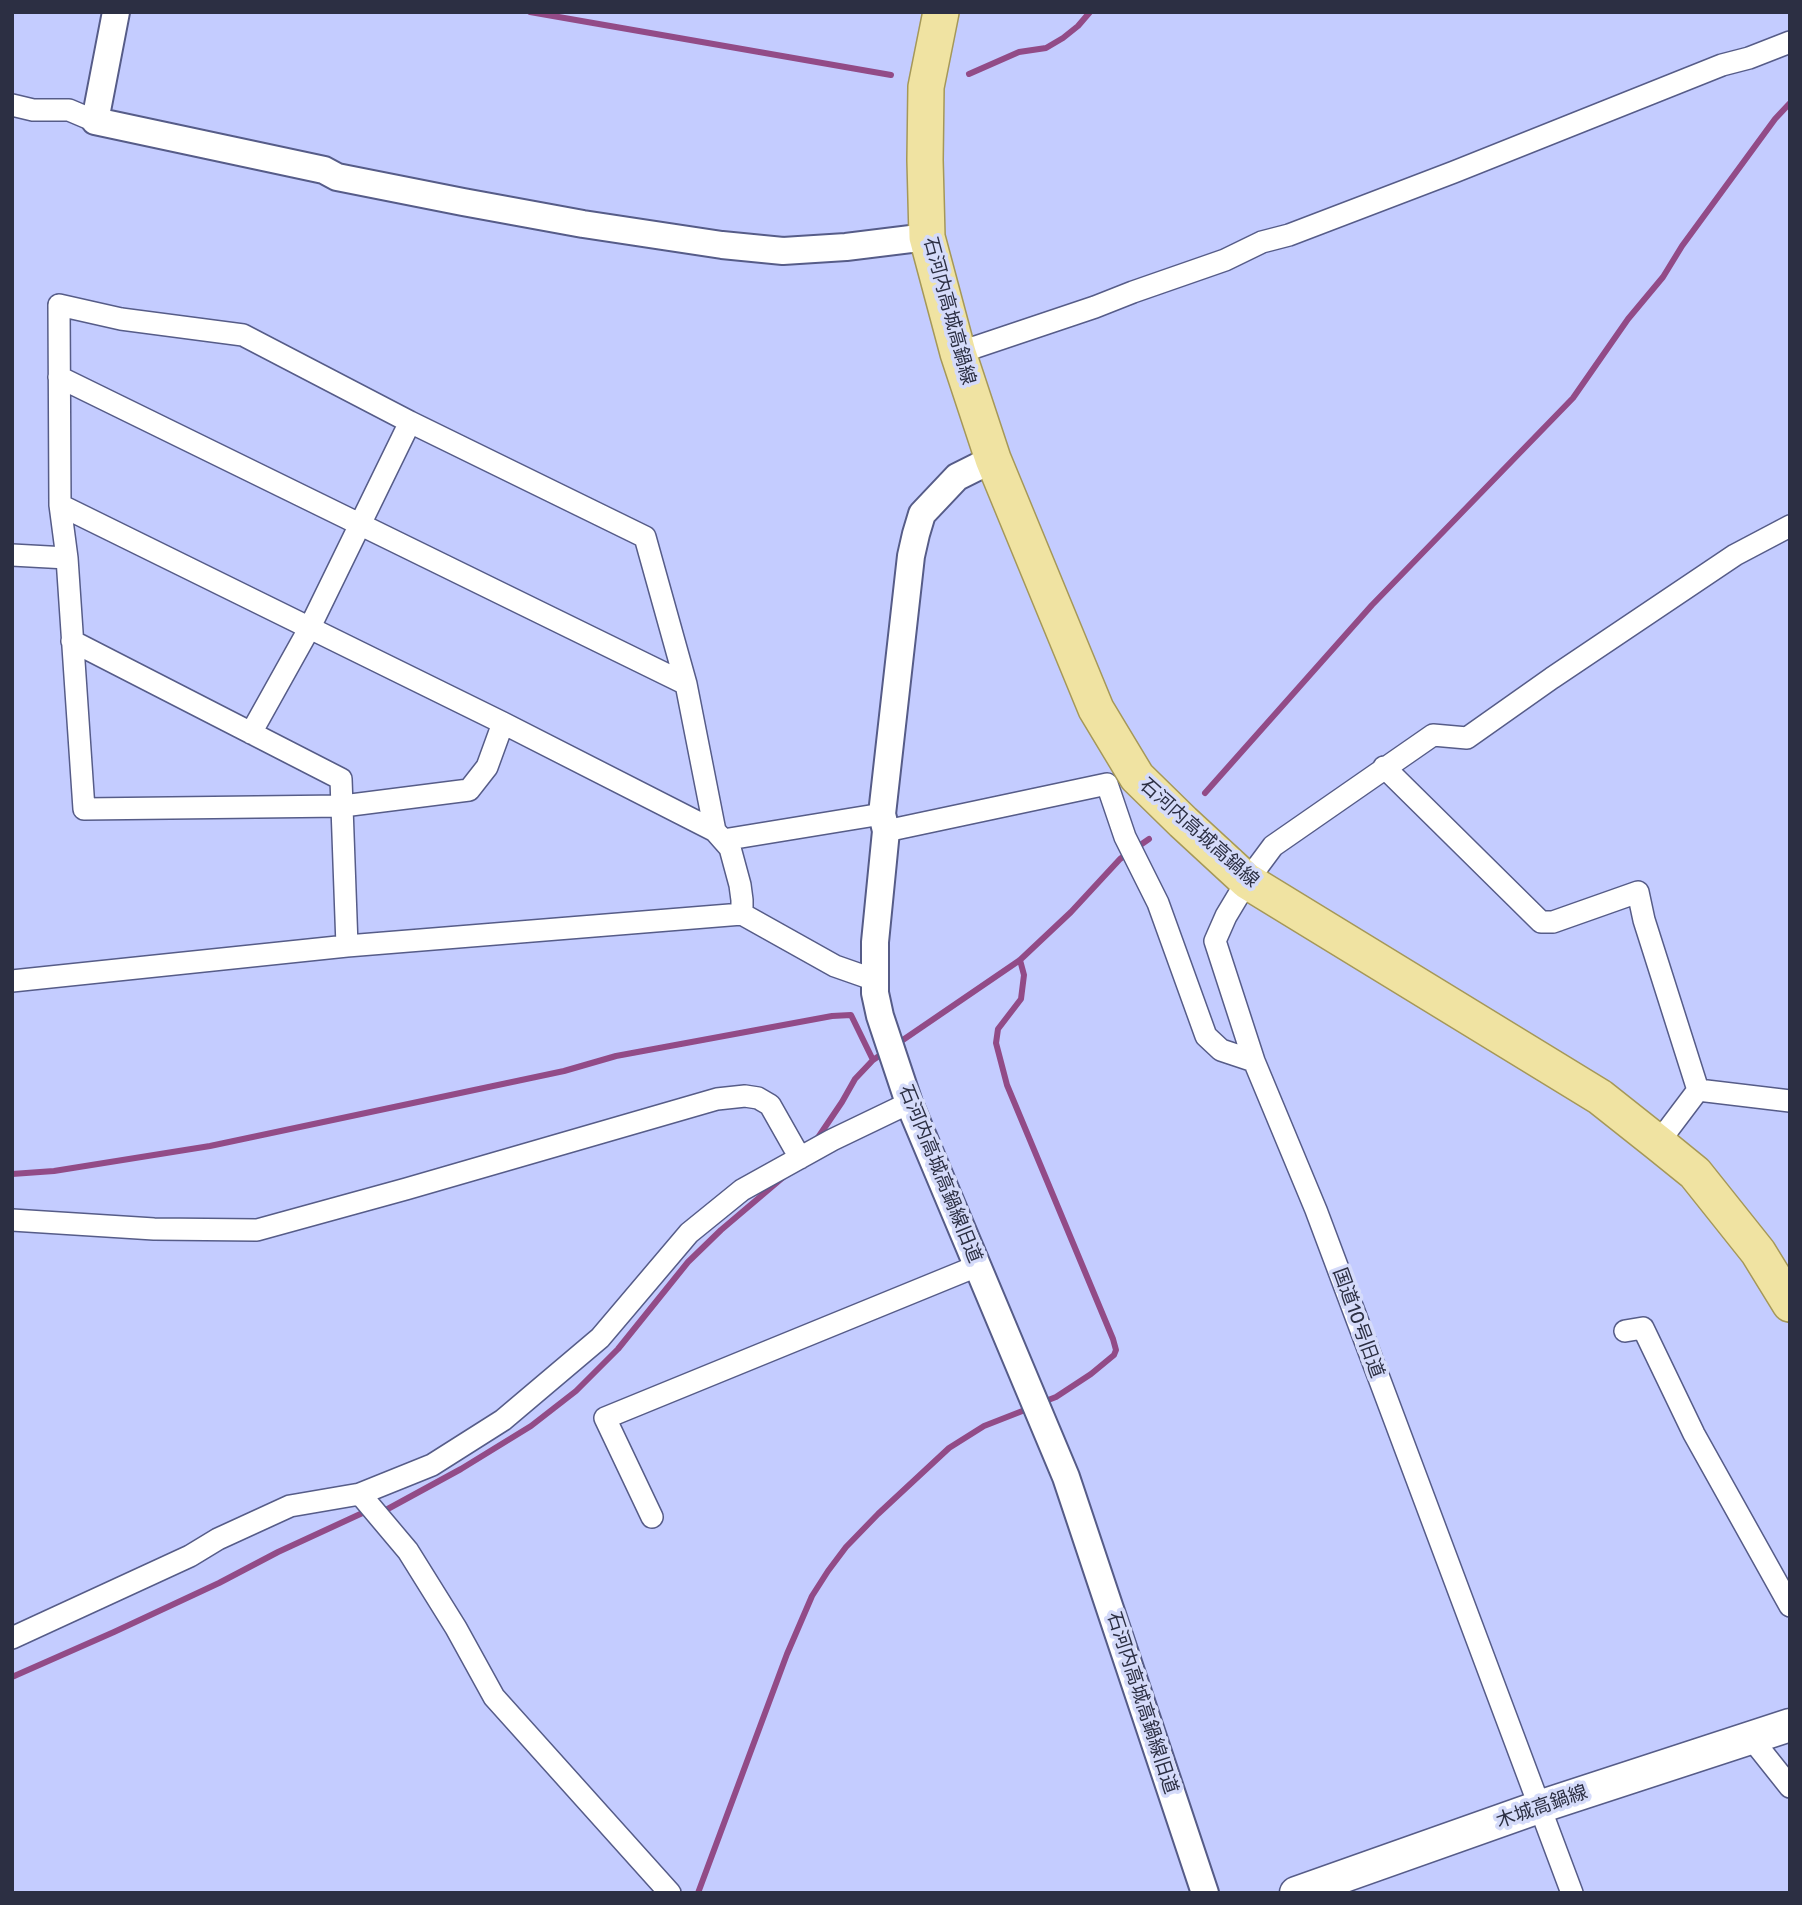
<!DOCTYPE html>
<meta charset="utf-8">
<style>
body{margin:0}
#map{position:relative;width:1802px;height:1905px;overflow:hidden;background:#c4ccff;font-family:Rubik,sans-serif}
canvas{display:block}
.frame{position:absolute;inset:0;border:14px solid #2c2f43;pointer-events:none}
</style>
<div id="map">
<canvas width="1802" height="1905"></canvas>
<div class="frame"></div>
</div>
<script>
const c = document.querySelector('canvas').getContext('2d');
c.lineJoin = 'round';
const toPath = rows => new Path2D(rows.map(r => 'M' + r).join(''));
function stroke(path, color, width, dash) { c.strokeStyle = color; c.lineWidth = width; c.lineCap = dash ? 'butt' : 'round'; c.setLineDash(dash || []); c.stroke(path); }
function write(font, color, halo, rows, align = 'center') {
  c.font = font + ' Rubik,"Noto Sans JP",sans-serif'; c.lineWidth = 7; c.setLineDash([]); c.textBaseline = 'middle'; c.strokeStyle = halo; c.fillStyle = color; for (const [text, x, y, turn = 0] of rows) {
    c.save(); c.translate(x, y); c.rotate((+turn || 0) * Math.PI / 180); c.textAlign = isNaN(turn) ? turn : align; if (halo) c.strokeText(text, 0, 0); c.fillText(text, 0, 0); c.restore();
  }
}
const stream = toPath([
 [530,12,891,75],
 [969,74,1019,52,1046,48,1063,38,1078,26,1090,12],
 [1205,793,1372,605,1573,398,1628,319,1663,277,1682,246,1775,119,1790,103],
 [1136,848,1149,839],
 [1020,960,1024,975,1021,999,998,1029,996,1043,1007,1085,1113,1339,1116,1350,1114,1355,1091,1374,1056,1397,1043,1402],
 [897,1044,1020,960,1071,912,1120,859,1127,854],
 [817,1139,842,1102,855,1079,873,1060,885,1052],
 [12,1174,54,1171,210,1146,564,1071,616,1056,832,1016,851,1015,873,1060],
 [380,1511,384,1511,461,1469,531,1426,576,1391,618,1349,688,1262,721,1230,787,1174],
 [12,1677,114,1632,219,1583,278,1552,369,1510],
 [698,1893,787,1654,812,1596,828,1571,846,1547,878,1514,949,1448,984,1426,1030,1408]
]);
const minor = toPath([
 [12,105,33,110,69,110,95,121],
 [958,353,1095,307,1133,292,1225,260,1262,242,1289,235,1454,172,1722,65,1749,58,1790,42],
 [59,377,686,684],
 [60,505,503,723,715,831,730,848,740,885,742,900,742,914],
 [12,555,67,558],
 [72,641,341,779,347,946],
 [503,723,487,767,469,790,343,806,84,809,67,558,60,505,59,305,121,319,243,335,410,422,645,537,686,684,715,831],
 [251,733,309,629,410,422],
 [1384,767,1541,922,1553,922,1638,892,1644,920,1698,1090],
 [886,831,1107,784,1125,837,1158,903,1206,1036,1221,1050,1254,1061],
 [723,840,882,814],
 [12,981,347,946,742,914,835,966,875,980],
 [1698,1090,1790,1101],
 [1658,1143,1698,1090],
 [12,1220,154,1229,257,1230,406,1189,717,1099,745,1096,758,1098,770,1105,800,1158],
 [1625,1331,1643,1328,1694,1434,1790,1606],
 [360,1494,408,1551,456,1628,494,1697,670,1893],
 [652,1517,605,1418,977,1266],
 [12,1638,190,1556,218,1539,290,1506,360,1494,432,1465,503,1420,600,1338,689,1233,742,1190,832,1140,909,1103],
 [1751,1738,1790,1787],
 [1572,1893,1316,1210,1254,1061,1215,941,1226,916,1247,881,1273,846,1433,735,1467,738,1552,678,1735,555,1790,526]
]);
const tertiary = toPath([
 [116,12,95,121,324,170,337,177,463,202,583,224,722,245,783,251,846,247,927,237],
 [993,459,957,477,922,514,916,534,911,556,882,814,886,831,875,942,875,993,880,1016,909,1103,1066,1477,1205,1893]
]);
const secondary = toPath([
 [1296,1893,1539,1807,1790,1725]
]);
const primary = toPath([
 [941,12,926,87,925,160,927,237,958,353,993,459,1096,709,1137,777,1183,822,1247,881,1600,1097,1658,1143,1695,1173,1758,1252,1790,1304]
]);
const streetNames = [
 ["石河内高城高鍋線",949,311,75],
 ["石河内高城高鍋線",1199,833,42],
 ["石河内高城高鍋線旧道",940,1174,68],
 ["国道10号旧道",1358,1323,70],
 ["石河内高城高鍋線旧道",1142,1703,72],
 ["木城高鍋線",1542,1807,-19]
];
stroke(stream, '#924b87', 6);
stroke(minor, '#565c88', 24);
stroke(tertiary, '#565c88', 30);
stroke(secondary, '#565c88', 35);
stroke(primary, '#a59858', 38);
stroke(minor, '#fff', 21);
stroke(tertiary, '#fff', 26);
stroke(secondary, '#fff', 32);
stroke(primary, '#f0e3a2', 35);
write('19px', '#2c2f43', '#d5dbfa', streetNames);
</script>
